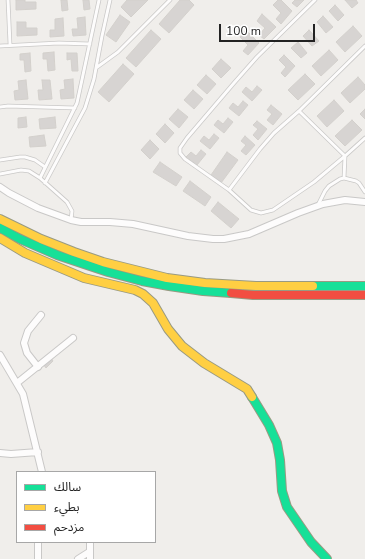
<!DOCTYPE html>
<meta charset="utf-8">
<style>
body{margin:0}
#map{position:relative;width:365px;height:559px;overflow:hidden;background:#f0eeeb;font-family:"Nunito Sans","Noto Sans Arabic",sans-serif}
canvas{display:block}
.legend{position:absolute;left:16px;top:471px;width:140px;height:72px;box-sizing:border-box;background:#fff;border:1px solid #a7a7a7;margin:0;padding:5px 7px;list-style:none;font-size:12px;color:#222}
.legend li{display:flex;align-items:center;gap:8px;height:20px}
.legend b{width:20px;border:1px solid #a7a7a7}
.scale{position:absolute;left:219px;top:24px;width:96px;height:18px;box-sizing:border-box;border:2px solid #222;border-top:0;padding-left:5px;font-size:12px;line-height:14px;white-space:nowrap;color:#222;-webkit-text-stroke:3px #fff;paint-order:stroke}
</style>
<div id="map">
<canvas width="365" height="559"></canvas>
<ul class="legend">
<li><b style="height:5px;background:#16e098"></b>سالك</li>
<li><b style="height:5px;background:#ffcf43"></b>بطيء</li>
<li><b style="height:5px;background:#f24e42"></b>مزدحم</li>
</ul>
<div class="scale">100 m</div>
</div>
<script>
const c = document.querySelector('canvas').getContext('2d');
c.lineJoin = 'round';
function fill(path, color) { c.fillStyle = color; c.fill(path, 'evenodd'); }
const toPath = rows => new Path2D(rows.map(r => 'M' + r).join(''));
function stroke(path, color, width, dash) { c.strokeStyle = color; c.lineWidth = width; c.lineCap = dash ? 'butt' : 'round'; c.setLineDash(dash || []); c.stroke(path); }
const building = toPath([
 [16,0,25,0,25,2,36,2,36,9,16,10,16,0],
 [61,0,67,0,68,10,62,11,61,0],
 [83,0,89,0,90,9,84,10,83,0],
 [127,0,148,0,131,17,121,7,127,0],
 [180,0,189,0,194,5,169,33,159,24,180,0],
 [278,0,281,0,292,11,281,24,276,19,281,13,273,5,278,0],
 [295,0,304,0,297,7,292,3,295,0],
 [345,0,356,0,358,3,352,8,345,0],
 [335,5,344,15,338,21,329,11,335,5],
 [262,14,276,27,264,39,259,35,265,28,257,21,262,14],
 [120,15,130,22,116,42,106,35,120,15],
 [323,16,333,27,326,33,317,22,323,16],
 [85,17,86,35,73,36,72,29,78,29,77,18,85,17],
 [63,18,64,36,50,37,50,30,55,30,55,19,63,18],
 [17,22,26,22,26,28,37,28,37,35,17,36,17,22],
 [353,26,362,36,345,52,336,42,353,26],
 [151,30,161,39,136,67,126,58,151,30],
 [246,30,259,43,248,55,243,51,248,45,240,37,246,30],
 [309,30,319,41,312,46,303,36,309,30],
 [298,42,307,53,301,58,291,48,298,42],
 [329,50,338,60,321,76,312,66,329,50],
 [54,52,55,70,48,71,47,59,43,59,43,53,54,52],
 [30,53,31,71,25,72,24,60,20,60,20,54,30,53],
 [67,53,77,53,78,71,72,71,71,59,67,60,67,53],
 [284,55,295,66,285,77,281,73,286,67,279,60,284,55],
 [221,59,231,68,221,78,212,69,221,59],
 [123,64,134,74,109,102,98,92,123,64],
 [305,74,315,84,298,100,288,90,305,74],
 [206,75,216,84,207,94,197,85,206,75],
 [358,77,365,85,365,89,350,103,341,93,358,77],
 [73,79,74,98,61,99,60,90,65,89,64,80,73,79],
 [26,80,28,99,15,100,14,91,19,90,18,81,26,80],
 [42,80,50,80,52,99,39,100,38,90,43,90,42,80],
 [257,86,262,90,252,101,242,92,246,87,252,92,257,86],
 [193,90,203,99,194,109,184,100,193,90],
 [334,100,344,111,327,127,317,116,334,100],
 [243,101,248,105,239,116,229,108,233,103,238,107,243,101],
 [271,105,282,114,273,125,267,120,272,114,267,110,271,105],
 [178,109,188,117,179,128,169,119,178,109],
 [365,109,365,119,360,114,365,109],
 [26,117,27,127,18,128,18,118,26,117],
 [55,117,56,128,40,129,39,119,55,117],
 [228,118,233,122,224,133,214,125,218,120,223,124,228,118],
 [352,120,362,130,345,146,335,136,352,120],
 [257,121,267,129,258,140,253,135,258,129,253,125,257,121],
 [165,124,174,133,165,143,156,134,165,124],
 [214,134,219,138,210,149,200,141,204,136,209,140,214,134],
 [44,135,46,146,30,147,29,137,44,135],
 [245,136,255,145,246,155,241,151,246,145,241,141,245,136],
 [150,140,159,149,150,159,141,150,150,140],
 [201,150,206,154,197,165,186,157,191,152,196,156,201,150],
 [227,152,238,160,221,183,211,175,227,152],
 [160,162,182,177,176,186,153,172,160,162],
 [190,181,211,197,205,206,183,191,190,181],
 [218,202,239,219,231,228,211,211,218,202],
 [51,358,53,361,46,368,43,364,51,358]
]);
const lane = toPath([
 [8,0,10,44],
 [315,0,257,57,234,83,187,138,180,148,180,153,185,159,229,190,251,210,261,213,273,210,314,182,345,156,365,138],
 [0,46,59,43,90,44],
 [96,68,102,36,110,0],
 [0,107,8,106,75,108],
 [299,111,345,156,344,178],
 [0,160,20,157,25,157,35,160,45,167],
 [0,174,21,170,29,171,40,178],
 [45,183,85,108,94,79,96,68,118,52,170,0],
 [229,190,260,149,274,133,299,111,365,46],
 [318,205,325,191,329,186,340,179,344,178,356,181,359,183,365,192],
 [71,220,72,211,67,202,40,178,77,103,99,0]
]);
const street = toPath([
 [0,187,9,193,38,208,71,220,81,222,110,222,133,224,188,236,213,239,224,239,249,234,298,213,323,204,345,200,365,202],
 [0,355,23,394,42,472],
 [38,367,27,353,24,343,28,331,41,315],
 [17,383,73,338],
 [0,453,11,454,38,452],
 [90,542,90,559],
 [38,559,38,542],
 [78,559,89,552]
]);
const fast = toPath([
 [0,228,20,239,57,255,108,272,142,281,169,286,203,291,231,293],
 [313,286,365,286],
 [252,397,269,425,277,443,280,460,282,491,287,507,311,542,327,559]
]);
const slow = toPath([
 [0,219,41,239,74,252,103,262,167,278,205,283,256,286,313,286],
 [0,238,25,253,84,278,135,290,143,294,153,303,168,329,182,346,204,363,247,389,252,397]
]);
const jam = toPath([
 [231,293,253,295,365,295]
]);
fill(building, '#d7d4d2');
stroke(building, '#d3d0cc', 1);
stroke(lane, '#c9c8c7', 4.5);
stroke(street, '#c9c8c7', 8);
stroke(fast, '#999a82', 10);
stroke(slow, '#999a82', 10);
stroke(jam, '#999a82', 10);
stroke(lane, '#fdfcfc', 3);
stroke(street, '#fdfcfc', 6);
stroke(fast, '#16e098', 8);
stroke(slow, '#ffcf43', 8);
stroke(jam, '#f24e42', 8);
</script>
